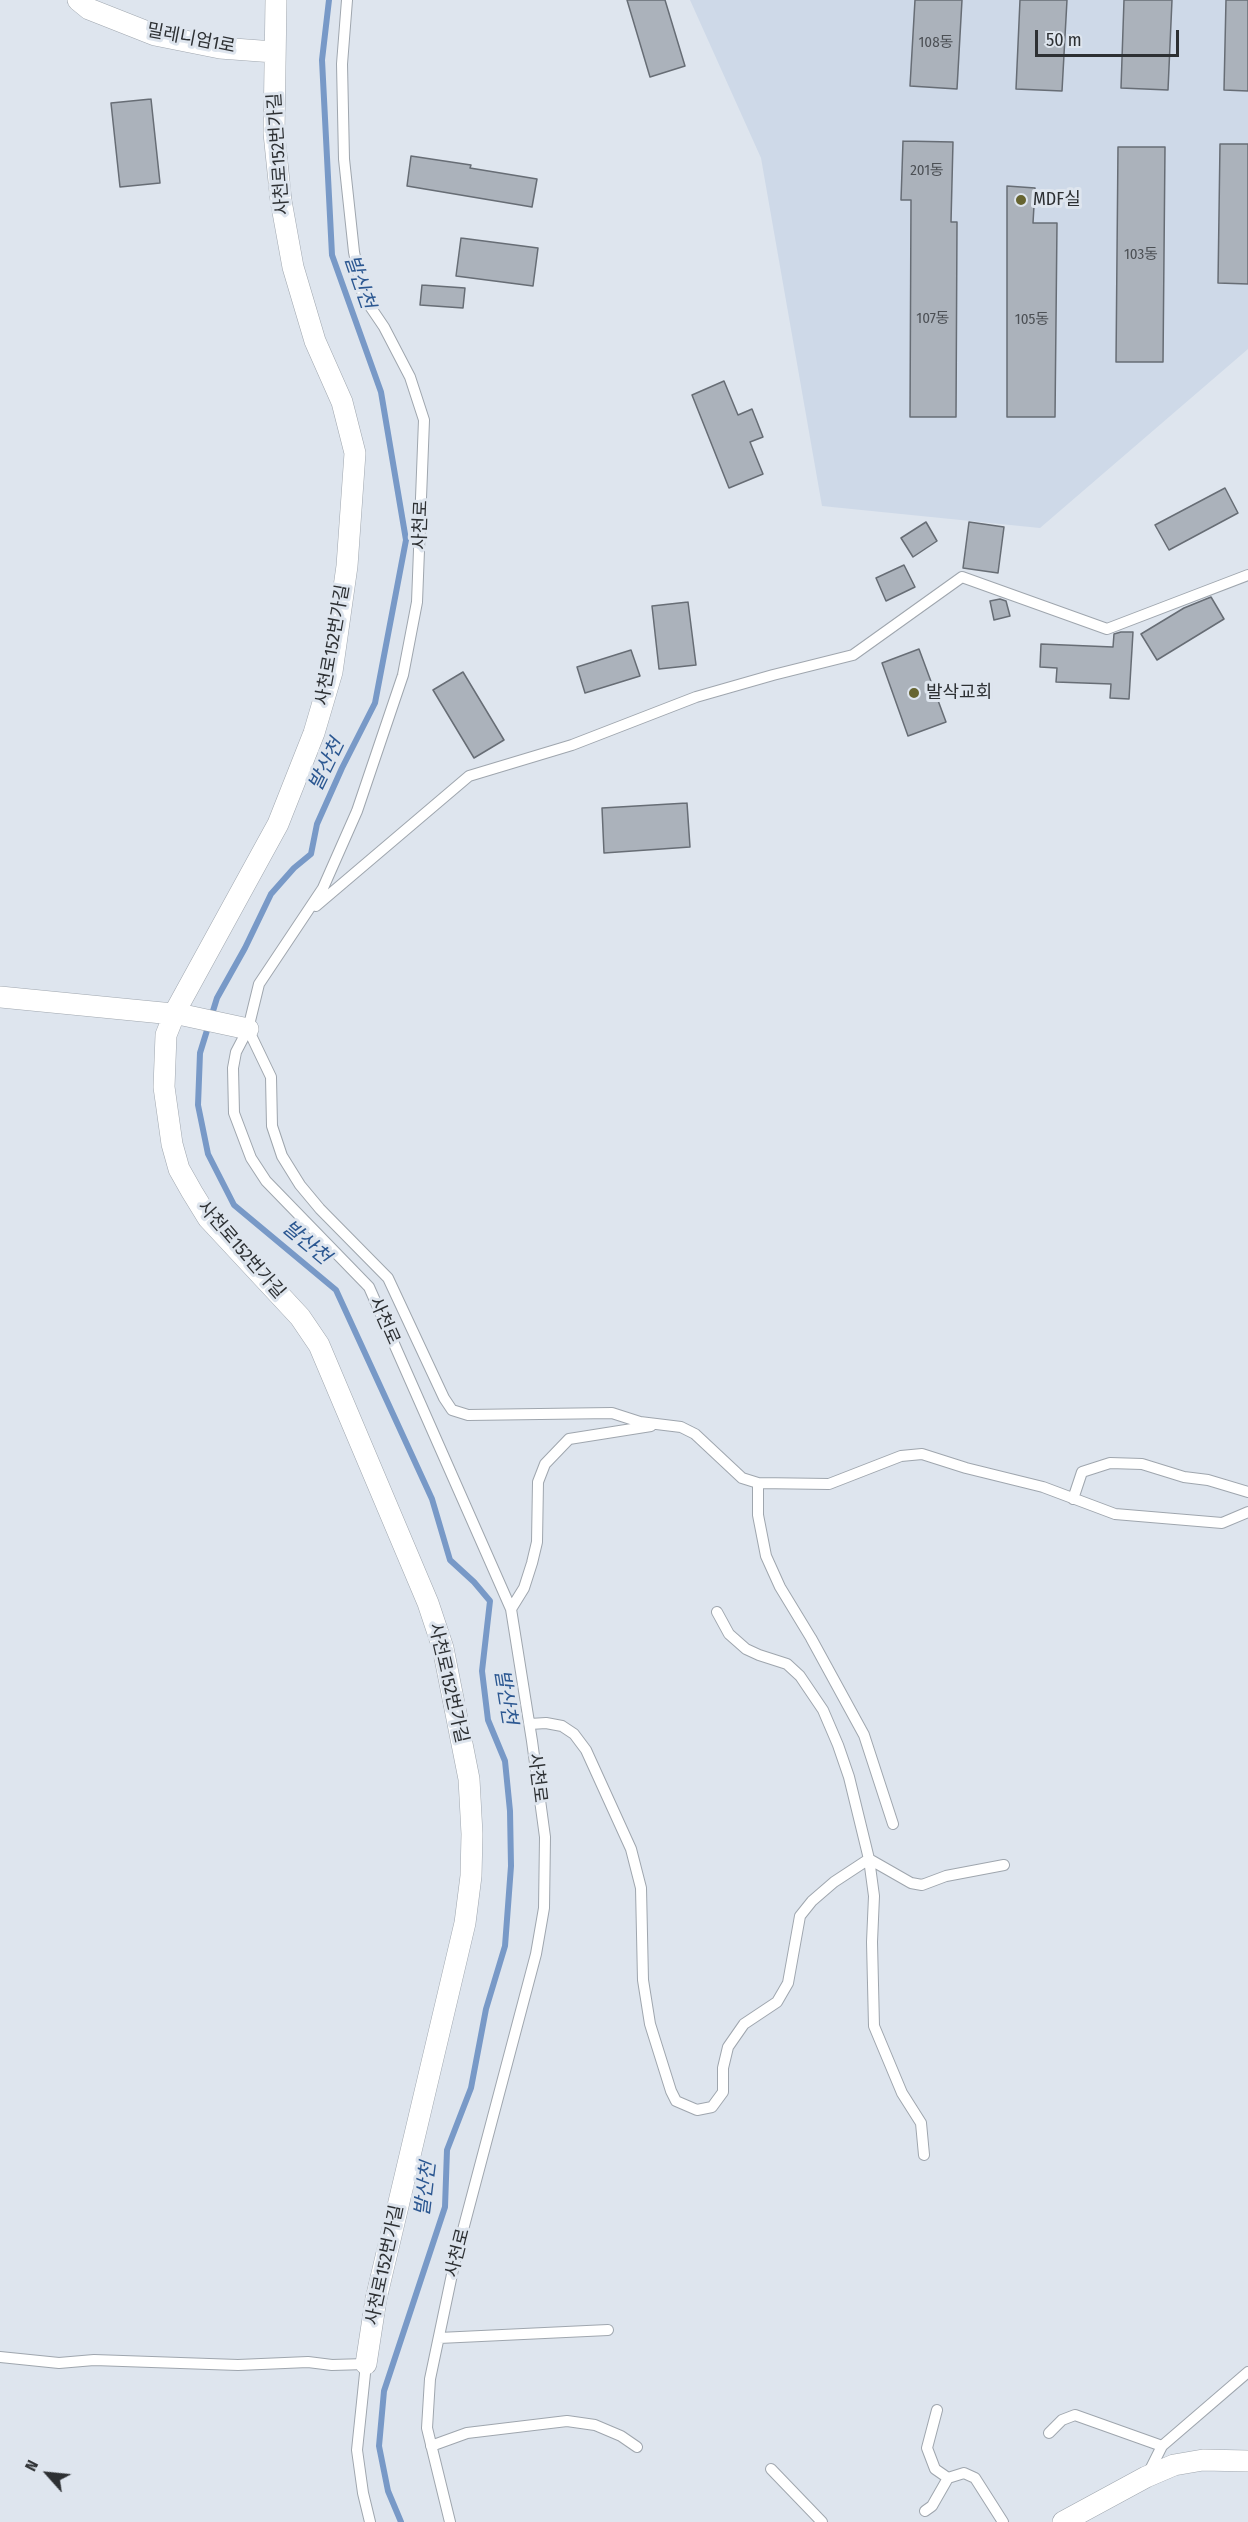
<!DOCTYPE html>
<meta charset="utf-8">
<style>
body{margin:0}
#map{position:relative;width:1248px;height:2522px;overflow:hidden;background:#dee5ee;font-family:"Fira Sans Condensed",sans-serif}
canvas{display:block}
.north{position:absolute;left:18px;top:2444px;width:60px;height:60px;-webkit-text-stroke:4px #dee5ee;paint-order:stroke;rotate:297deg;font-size:16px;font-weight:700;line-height:24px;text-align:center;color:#2d3033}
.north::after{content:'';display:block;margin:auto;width:21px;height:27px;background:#2d3033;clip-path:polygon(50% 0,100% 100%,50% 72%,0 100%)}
.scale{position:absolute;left:1035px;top:30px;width:144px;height:27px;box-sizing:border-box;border:3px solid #2d3033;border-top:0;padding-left:8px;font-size:18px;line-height:21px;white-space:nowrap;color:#2d3033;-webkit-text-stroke:4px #dee5ee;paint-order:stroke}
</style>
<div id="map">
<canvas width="1248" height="2522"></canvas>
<div class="north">N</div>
<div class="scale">50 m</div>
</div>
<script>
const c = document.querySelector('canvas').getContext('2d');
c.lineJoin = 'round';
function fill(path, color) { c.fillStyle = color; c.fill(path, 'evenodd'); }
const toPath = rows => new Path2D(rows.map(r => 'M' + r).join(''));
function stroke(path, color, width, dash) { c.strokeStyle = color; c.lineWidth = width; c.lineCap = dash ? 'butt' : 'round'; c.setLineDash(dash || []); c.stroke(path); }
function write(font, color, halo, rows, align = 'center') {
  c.font = font + ' "Fira Sans Condensed","Noto Sans KR",sans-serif'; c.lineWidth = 6; c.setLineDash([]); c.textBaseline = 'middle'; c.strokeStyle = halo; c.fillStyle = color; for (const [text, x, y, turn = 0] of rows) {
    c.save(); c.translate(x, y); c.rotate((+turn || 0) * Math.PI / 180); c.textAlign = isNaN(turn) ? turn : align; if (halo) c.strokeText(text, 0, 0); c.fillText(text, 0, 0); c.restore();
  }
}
const built = toPath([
 [690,0,1248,0,1248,349,1040,528,822,506,761,158]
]);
const stream = toPath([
 [329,0,322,60,332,255,381,392,406,540,375,703,342,768,317,824,311,854,294,868,271,894,245,948,217,998,200,1053,198,1105,208,1154,234,1205,336,1290,432,1499,450,1560,474,1582,490,1601,482,1671,488,1720,505,1761,510,1811,511,1866,505,1946,486,2009,471,2088,447,2150,445,2207,384,2391,379,2446,388,2491,401,2522]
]);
const building = toPath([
 [627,0,665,0,685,66,650,77,627,0],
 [915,0,962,0,957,89,910,86,915,0],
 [1020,0,1067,0,1062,91,1016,89,1020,0],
 [1124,0,1172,0,1168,90,1121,88,1124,0],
 [1226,0,1248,0,1248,91,1224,90,1226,0],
 [151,99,160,183,120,187,111,103,151,99],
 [903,141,953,142,951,222,957,222,956,417,910,417,911,200,901,200,903,141],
 [1220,144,1248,144,1248,284,1218,283,1220,144],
 [1118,147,1165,147,1163,362,1116,362,1118,147],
 [411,156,471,165,470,168,537,179,532,207,407,186,411,156],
 [1007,186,1035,188,1033,223,1057,223,1055,417,1007,417,1007,186],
 [461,238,538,248,533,286,456,276,461,238],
 [422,285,465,288,463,308,420,305,422,285],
 [724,381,738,415,752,409,763,437,750,442,763,474,729,488,692,395,724,381],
 [1225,488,1238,513,1169,550,1155,525,1225,488],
 [926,522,937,541,913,557,901,538,926,522],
 [969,522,1004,527,998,573,963,568,969,522],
 [904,565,915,587,886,601,876,578,904,565],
 [1211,597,1224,619,1157,660,1141,634,1184,608,1211,597],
 [1000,599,1006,601,1010,616,994,620,990,601,1000,599],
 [688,602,696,665,659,669,652,606,688,602],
 [1121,632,1133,632,1129,699,1110,698,1111,684,1056,682,1057,668,1040,667,1041,644,1113,647,1114,634,1121,632],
 [919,649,946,722,908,736,882,663,919,649],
 [631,650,640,676,585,693,577,667,631,650],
 [463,672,504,740,474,758,433,690,463,672],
 [687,803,690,847,604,853,602,808,687,803]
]);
const service = toPath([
 [347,0,342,64,344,159,354,252,363,296,384,327,410,377,424,420,417,602,403,675,357,811,323,888,259,984,248,1029,236,1052,233,1068,234,1113,251,1158,266,1181,369,1287,511,1609,532,1741,545,1837,544,1908,536,1954,455,2260,430,2379,427,2428,450,2522],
 [316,906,469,776,572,745,696,697,773,675,853,655,962,577,1107,629,1248,575],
 [248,1029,271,1077,272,1126,282,1156,300,1185,320,1209,388,1278,444,1398,452,1410,468,1415,612,1413,640,1422,681,1427,695,1434,742,1478,758,1483,829,1484,901,1456,922,1454,966,1468,1043,1487,1115,1514,1222,1523,1248,1512],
 [758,1483,758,1515,766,1556,780,1587,811,1638,864,1735,893,1824],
 [1073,1499,1082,1472,1110,1463,1142,1464,1184,1477,1208,1480,1248,1492],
 [511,1609,524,1588,532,1563,537,1542,538,1482,545,1464,569,1439,651,1426],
 [717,1612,729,1634,746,1649,759,1655,787,1664,800,1676,823,1710,838,1745,849,1777,869,1859,874,1896,872,1942,874,2026,902,2093,921,2123,924,2155],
 [530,1724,546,1723,562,1726,574,1734,586,1750,631,1849,641,1888,643,1980,650,2024,671,2091,676,2101,697,2110,712,2107,723,2092,723,2068,728,2047,744,2024,777,2002,788,1983,800,1916,812,1901,834,1882,869,1859,911,1883,922,1885,946,1876,1004,1865],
 [439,2338,608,2330],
 [0,2357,59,2363,94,2360,238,2365,308,2362,332,2365,366,2364,357,2450,363,2493,370,2522],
 [937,2410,927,2448,935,2469,948,2478],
 [1049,2433,1062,2420,1075,2415,1162,2446],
 [431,2446,467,2433,567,2421,595,2425,621,2436,637,2447],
 [771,2469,822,2522],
 [1148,2474,1162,2446,1248,2372],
 [925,2511,932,2506,948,2478,964,2473,975,2478,1003,2522]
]);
const minor = toPath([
 [78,0,89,9,155,35,220,48,274,52],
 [276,0,274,133,281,201,293,267,315,341,342,402,355,453,347,566,332,672,314,733,278,824,176,1010,166,1035,164,1087,172,1144,179,1169,192,1192,208,1218,300,1317,319,1345,428,1603,443,1648,469,1779,472,1834,471,1876,465,1923,376,2299,366,2364],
 [0,997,183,1015,248,1029],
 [1063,2522,1146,2477,1174,2465,1203,2460,1248,2461]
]);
const markers = [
 [1021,200,6,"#666430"],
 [914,693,6,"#666430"]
];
const numberNames = [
 ["108동",936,43],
 ["201동",927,171],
 ["103동",1141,255],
 ["107동",933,319],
 ["105동",1032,320]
];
const streetNames = [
 ["밀레니엄1로",191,39,11],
 ["사천로152번가길",279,154,-94],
 ["사천로",421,525,-88],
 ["사천로152번가길",333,645,-80],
 ["사천로152번가길",241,1250,49],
 ["사천로",384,1321,66],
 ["사천로152번가길",448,1683,77],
 ["사천로",537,1778,83],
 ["사천로",458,2253,-76],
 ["사천로152번가길",385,2265,-78]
];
const poiNames = [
 ["MDF실",1033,200],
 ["발삭교회",926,693]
];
const waterNames = [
 ["발산천",359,282,71],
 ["발산천",327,765,-64],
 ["발산천",306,1243,40],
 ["발산천",505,1697,81],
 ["발산천",426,2189,-83]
];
fill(built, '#ced9e8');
stroke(stream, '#7899c7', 6);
fill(building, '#abb2bb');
stroke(building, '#676d75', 1.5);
stroke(service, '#9fa6ae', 12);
stroke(minor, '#9fa6ae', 22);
stroke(service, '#fff', 10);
stroke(minor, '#fff', 21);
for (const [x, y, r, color] of markers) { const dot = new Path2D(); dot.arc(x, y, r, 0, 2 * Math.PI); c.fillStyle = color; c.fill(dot); stroke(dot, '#dee5ee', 2); }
write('15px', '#4c5055', null, numberNames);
write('18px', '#2d3033', '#dee5ee', streetNames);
write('18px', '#2d3033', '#dee5ee', poiNames, 'left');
write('italic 20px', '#2b5791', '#dee5ee', waterNames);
</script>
